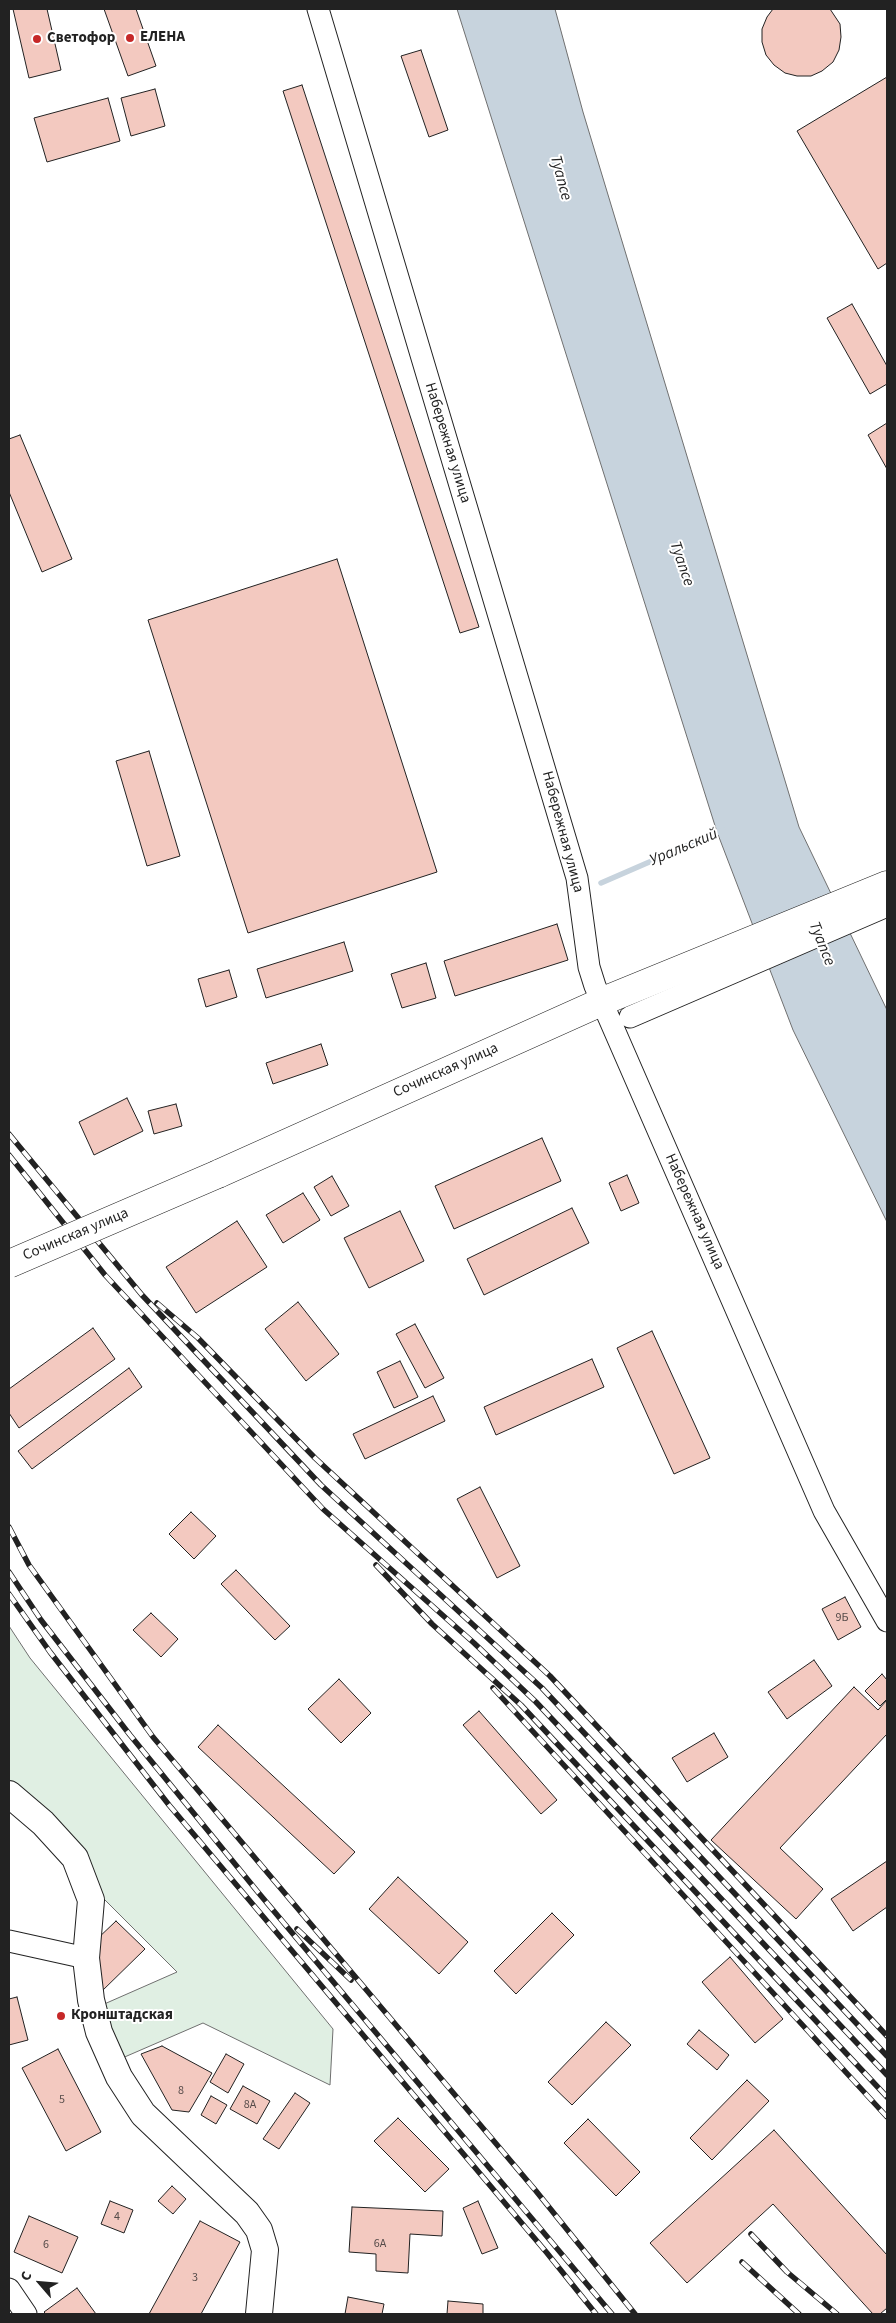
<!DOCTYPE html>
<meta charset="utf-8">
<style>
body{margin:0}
#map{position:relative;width:896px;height:2323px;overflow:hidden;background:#fff;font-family:"Source Sans 3",sans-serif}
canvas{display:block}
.frame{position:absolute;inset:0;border:10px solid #222;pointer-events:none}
.north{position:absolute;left:15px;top:2258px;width:50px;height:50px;-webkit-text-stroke:4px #fff;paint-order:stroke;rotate:297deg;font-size:14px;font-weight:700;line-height:20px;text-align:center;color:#222}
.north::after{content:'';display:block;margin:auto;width:18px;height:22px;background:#222;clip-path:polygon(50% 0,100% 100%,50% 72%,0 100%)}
</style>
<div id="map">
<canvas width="896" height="2323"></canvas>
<div class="frame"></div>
<div class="north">С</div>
</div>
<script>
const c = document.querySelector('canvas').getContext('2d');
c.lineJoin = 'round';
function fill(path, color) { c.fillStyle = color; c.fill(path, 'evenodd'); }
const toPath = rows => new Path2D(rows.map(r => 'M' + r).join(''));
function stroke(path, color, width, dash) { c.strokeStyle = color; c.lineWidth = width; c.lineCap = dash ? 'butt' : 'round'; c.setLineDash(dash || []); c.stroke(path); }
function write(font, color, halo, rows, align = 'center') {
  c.font = font + ' "Source Sans 3",sans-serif'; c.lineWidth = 4; c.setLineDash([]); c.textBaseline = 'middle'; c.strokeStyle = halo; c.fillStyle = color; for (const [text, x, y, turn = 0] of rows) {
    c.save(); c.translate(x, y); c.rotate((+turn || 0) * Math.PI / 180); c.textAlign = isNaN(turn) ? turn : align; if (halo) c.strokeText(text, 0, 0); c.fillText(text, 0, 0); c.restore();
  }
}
const green = toPath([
 [9,1626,30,1658,333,2029,330,2085,203,2023,120,2059,102,2005,177,1972,103,1898,9,1784,9,1626]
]);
const water = toPath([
 [457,9,555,9,583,112,799,827,887,1010,887,1222,793,1030,717,832,457,9]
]);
const stream = toPath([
 [601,883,723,830]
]);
const building = toPath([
 [13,9,47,9,61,70,29,78,13,9],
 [104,9,136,9,156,66,128,76,104,9],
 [773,9,830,9,840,24,841,37,839,50,833,62,822,71,811,76,797,76,785,73,774,65,766,55,762,42,762,29,767,17,773,9],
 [421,50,448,130,429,137,401,56,421,50],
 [887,77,887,263,878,269,797,131,887,77],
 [302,85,479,627,460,633,283,91,302,85],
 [155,89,165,126,131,136,121,98,155,89],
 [108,98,120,141,47,162,34,118,108,98],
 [852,304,887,366,887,384,870,394,827,318,852,304],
 [887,423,887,469,868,435,887,423],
 [20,435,72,559,42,572,9,492,9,439,20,435],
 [337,559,437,872,248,933,148,620,337,559],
 [149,751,180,856,147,866,116,761,149,751],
 [557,924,568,960,455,996,444,961,557,924],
 [344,942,353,971,266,998,257,969,344,942],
 [426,963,436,998,402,1008,391,974,426,963],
 [229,970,237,997,206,1007,198,979,229,970],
 [321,1044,328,1065,273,1084,266,1063,321,1044],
 [127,1098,143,1131,94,1155,79,1122,127,1098],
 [176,1104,182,1126,154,1134,148,1111,176,1104],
 [542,1138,561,1181,454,1229,435,1186,542,1138],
 [627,1175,639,1203,621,1211,609,1183,627,1175],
 [332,1176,349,1206,331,1216,314,1187,332,1176],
 [303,1193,320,1220,283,1243,266,1215,303,1193],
 [572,1208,589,1243,484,1295,467,1259,572,1208],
 [400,1211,424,1261,369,1288,344,1238,400,1211],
 [237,1221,267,1267,196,1313,166,1267,237,1221],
 [298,1302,339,1354,306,1381,265,1329,298,1302],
 [415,1324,444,1378,425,1388,396,1334,415,1324],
 [93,1328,115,1359,19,1428,9,1413,9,1389,93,1328],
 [652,1331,710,1458,674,1474,617,1348,652,1331],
 [592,1359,604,1387,496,1435,484,1407,592,1359],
 [400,1361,418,1397,394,1408,377,1372,400,1361],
 [129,1368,142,1387,32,1469,18,1451,129,1368],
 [433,1396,445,1421,365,1459,353,1434,433,1396],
 [480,1487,520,1566,497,1578,457,1499,480,1487],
 [191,1512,216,1536,194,1559,169,1534,191,1512],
 [236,1570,290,1626,275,1640,221,1584,236,1570],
 [845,1597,861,1627,838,1640,822,1609,845,1597],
 [151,1613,178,1639,161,1657,133,1630,151,1613],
 [814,1660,832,1686,787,1719,768,1692,814,1660],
 [882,1674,887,1680,887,1699,880,1706,865,1691,882,1674],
 [339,1679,371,1713,341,1743,308,1709,339,1679],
 [854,1687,878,1710,887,1700,887,1734,780,1848,823,1889,796,1919,711,1840,854,1687],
 [479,1711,557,1800,541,1814,463,1725,479,1711],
 [218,1725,355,1852,334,1874,198,1747,218,1725],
 [714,1733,728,1757,687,1782,672,1758,714,1733],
 [887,1861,887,1907,853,1931,831,1899,887,1861],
 [398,1877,468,1942,439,1974,369,1909,398,1877],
 [552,1913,574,1935,516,1994,494,1971,552,1913],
 [116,1921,145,1949,101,1992,95,1941,116,1921],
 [730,1957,783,2019,755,2043,702,1982,730,1957],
 [17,1997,28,2040,9,2045,9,1999,17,1997],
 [606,2022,631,2045,572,2105,548,2082,606,2022],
 [699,2030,729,2055,717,2070,687,2044,699,2030],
 [162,2046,212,2073,189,2112,172,2110,141,2054,162,2046],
 [58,2049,101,2132,66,2151,22,2068,58,2049],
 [226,2054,244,2064,228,2093,210,2082,226,2054],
 [747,2080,769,2101,712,2160,690,2138,747,2080],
 [243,2086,270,2101,257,2124,230,2109,243,2086],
 [295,2093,310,2103,279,2149,263,2139,295,2093],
 [211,2096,227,2105,216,2124,201,2115,211,2096],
 [398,2118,449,2169,425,2192,374,2141,398,2118],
 [588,2119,640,2172,616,2196,564,2143,588,2119],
 [774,2130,887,2255,887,2308,880,2314,873,2314,773,2204,687,2283,650,2243,774,2130],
 [172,2186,186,2199,173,2214,158,2201,172,2186],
 [110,2201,133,2210,124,2233,101,2224,110,2201],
 [478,2201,498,2248,482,2254,463,2208,478,2201],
 [352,2207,443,2211,442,2236,410,2234,408,2273,376,2271,376,2254,349,2252,352,2207],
 [29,2216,78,2237,62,2273,14,2252,29,2216],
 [200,2221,240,2242,201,2314,149,2314,200,2221],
 [77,2288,96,2314,46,2314,44,2312,77,2288],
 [348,2297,384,2304,382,2314,345,2314,348,2297],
 [448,2301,483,2304,483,2314,447,2314,448,2301]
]);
const minor = toPath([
 [318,9,577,878,589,967,595,986,824,1511,887,1621],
 [630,1017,887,906],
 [9,1941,86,1958],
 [9,2289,26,2314]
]);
const major = toPath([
 [9,1794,43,1823,75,1858,91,1900,86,1958,91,2000,99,2032,119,2077,143,2114,247,2213,259,2230,265,2250,259,2314]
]);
const highway = toPath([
 [218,1174,608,999,887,885]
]);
const rail = toPath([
 [9,1134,142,1295,321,1485,542,1688,887,2056],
 [9,1155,105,1275,323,1509,474,1643,536,1702,887,2075],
 [157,1303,198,1338,315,1458,550,1676,887,2036],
 [9,1527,29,1565,153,1737,536,2191,635,2314],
 [376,1565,432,1624,521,1705,887,2097],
 [9,1572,41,1620,130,1735,257,1891,612,2314],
 [9,1594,50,1652,169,1805,547,2253,596,2314],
 [493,1688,887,2117],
 [297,1929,351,1980],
 [751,2234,787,2272,837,2314],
 [742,2262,799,2314]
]);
const highwayBridge = toPath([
 [9,1264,218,1174]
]);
const markers = [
 [130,38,5,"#c62828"],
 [37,39,5,"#c62828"],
 [61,2016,5,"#c62828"]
];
const numberNames = [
 ["9Б",842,1618],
 ["8",181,2091],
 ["5",62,2100],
 ["8А",250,2105],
 ["4",117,2217],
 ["6А",380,2244],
 ["6",46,2245],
 ["3",195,2278]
];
const poiNames = [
 ["ЕЛЕНА",140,38],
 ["Светофор",47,39],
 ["Кронштадская",71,2016]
];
const streetNames = [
 ["Набережная улица",447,443,73],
 ["Набережная улица",562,832,75],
 ["Сочинская улица",446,1071,-24],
 ["Набережная улица",694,1212,66],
 ["Сочинская улица",76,1235,-23]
];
const waterNames = [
 ["Туапсе",560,178,75],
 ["Туапсе",681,564,71],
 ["Уральский",684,848,-23],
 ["Туапсе",821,944,68]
];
fill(green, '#e0efe3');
stroke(green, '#6f6f6f', 1);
fill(water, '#c7d3dd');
stroke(water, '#6f6f6f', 1);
stroke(stream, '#c7d3dd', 5.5);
fill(building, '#f3c9c0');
stroke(building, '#222', 1);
stroke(minor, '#222', 23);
stroke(major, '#222', 28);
stroke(highway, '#222', 29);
stroke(minor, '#fff', 21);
stroke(major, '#fff', 26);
stroke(highway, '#fff', 28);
stroke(rail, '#222', 5.5);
stroke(rail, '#fff', 4, [11]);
stroke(highwayBridge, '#222', 29, []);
stroke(highwayBridge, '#fff', 28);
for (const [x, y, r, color] of markers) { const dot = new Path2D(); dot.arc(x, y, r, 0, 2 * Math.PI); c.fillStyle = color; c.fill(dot); stroke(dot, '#fff', 2); }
write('12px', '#564c4a', null, numberNames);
write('bold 15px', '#222', '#fff', poiNames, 'left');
write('15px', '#222', '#fff', streetNames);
write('italic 16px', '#222', '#fff', waterNames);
</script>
